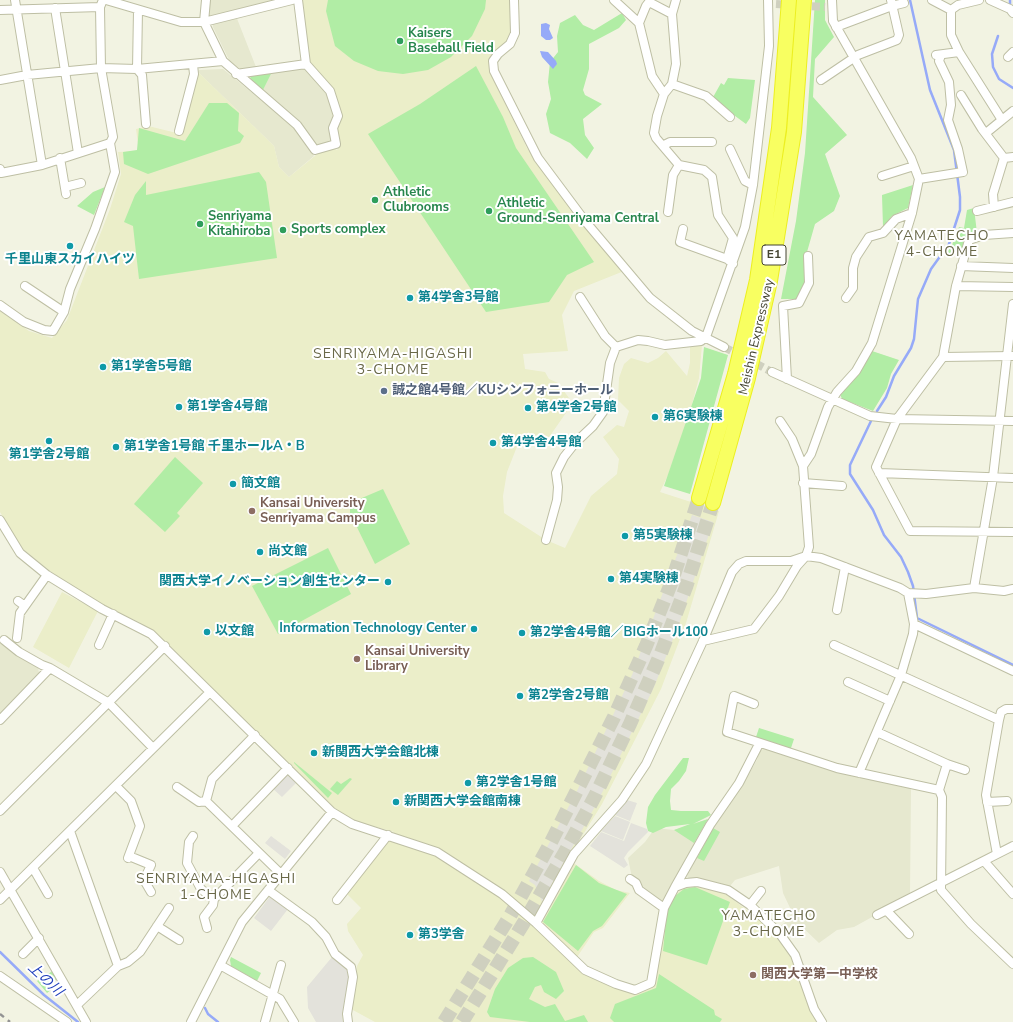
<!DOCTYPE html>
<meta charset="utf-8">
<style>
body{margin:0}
canvas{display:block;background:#f2f3e2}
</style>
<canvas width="1013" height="1022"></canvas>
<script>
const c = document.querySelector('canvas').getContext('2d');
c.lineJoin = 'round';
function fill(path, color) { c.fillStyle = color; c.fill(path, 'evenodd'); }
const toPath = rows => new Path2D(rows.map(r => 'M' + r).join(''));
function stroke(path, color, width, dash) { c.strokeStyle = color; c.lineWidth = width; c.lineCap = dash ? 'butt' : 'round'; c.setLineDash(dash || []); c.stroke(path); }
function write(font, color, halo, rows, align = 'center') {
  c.font = font + ' "Nunito Sans","Noto Sans JP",sans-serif'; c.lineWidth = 4; c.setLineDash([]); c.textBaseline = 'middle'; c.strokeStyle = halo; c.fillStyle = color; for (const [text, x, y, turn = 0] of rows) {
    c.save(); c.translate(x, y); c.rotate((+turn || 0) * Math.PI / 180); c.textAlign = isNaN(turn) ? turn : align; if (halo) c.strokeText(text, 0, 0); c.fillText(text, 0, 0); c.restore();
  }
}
const residential = toPath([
 [210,0,276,0,208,18],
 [236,16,256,67,242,70,230,62,213,27,213,21],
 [303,67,326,90,334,116,331,127,331,141,317,145,300,123,263,90,272,72],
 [223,69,295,128,314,156,289,177,279,167,274,146,198,72,199,70],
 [0,642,38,666,39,674,0,716],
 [764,749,830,770,911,788,910,896,854,927,837,930,819,943,799,924,787,934,780,926,787,921,792,912,783,893,779,866,735,880,730,886,698,878,688,878,687,876,712,827,743,784,757,760,760,750],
 [708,819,663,901,657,899,632,878,628,858,645,842,655,828,674,830]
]);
const education = toPath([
 [302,0,512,0,512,31,508,41,492,53,489,62,491,74,527,148,581,222,624,271,574,291,562,315,568,351,523,354,525,369,545,372,549,379,558,383,569,398,568,410,545,443,520,439,507,472,503,496,504,513,546,540,565,548,591,496,617,474,619,459,603,437,617,425,624,427,629,411,618,400,619,378,624,364,631,358,648,363,658,358,666,351,687,376,690,363,690,345,702,345,699,378,688,419,668,475,660,492,719,511,686,623,661,689,602,804,568,859,599,881,616,890,630,893,603,928,594,932,573,963,583,974,633,994,653,987,666,910,674,895,684,888,695,886,724,893,760,920,781,941,791,958,811,1011,817,1022,375,1022,351,1009,357,966,363,955,348,931,347,924,361,908,346,893,394,832,351,820,327,802,168,644,139,622,101,605,50,571,23,549,0,512,0,311,29,331,52,338,67,320,110,209,121,174,118,152,139,151,136,129,148,126,181,134,198,72,274,146,279,167,289,177,321,151,333,148,337,150,341,145,336,129,341,116,333,88,309,63],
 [62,592,98,611,69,668,33,647]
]);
const green = toPath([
 [328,0,486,0,485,9,472,36,451,57,428,70,403,74,378,71,354,61,335,46,326,11],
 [815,0,825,0,825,20,834,37,815,59,813,97,847,135,825,154,840,196,834,211,815,224,805,259,805,284,797,299,781,299,796,221,805,153],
 [622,13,626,20,619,28,589,44,589,69,583,90,585,95,602,104,583,119,585,135,594,148,587,159,570,143,550,133,546,114,551,99,548,82,550,62,558,52,557,36,560,23,575,15,583,25,594,30],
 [476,66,503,117,516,148,594,262,567,275,549,302,486,312,368,134,420,104],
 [272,72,263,90,250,79,251,75],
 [728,78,755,80,750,118,746,124,712,99,721,83,724,85],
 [209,103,227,103,239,113,238,131,244,136,240,143,148,174,124,164,123,152,137,150,139,128,185,141],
 [259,172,266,182,277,258,139,279,133,226,124,222,135,195,146,181,146,195],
 [913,185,908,208,892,216,883,227,882,195],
 [105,187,94,215,77,206,93,192],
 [974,208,977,233,966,237,960,255,945,255,952,245,959,227,964,228,967,210],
 [704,347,728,355,690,494,664,486,701,378],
 [872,351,899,360,891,374,887,388,873,411,842,399,840,394,853,379],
 [175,457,203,483,177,513,180,516,165,532,134,504],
 [383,489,410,544,375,564,350,513,350,503],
 [328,548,351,594,278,634,252,586],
 [759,728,794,739,790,751,756,737],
 [683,758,689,758,686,771,679,781,671,789,670,801,671,810,681,811,708,811,711,815,693,824,708,819,694,843,674,830,690,824,666,827,653,833,648,831,646,823,648,807,655,795],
 [294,762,332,793,328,798,294,763],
 [350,778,352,779,338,795,330,789,337,781,341,784],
 [713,828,720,832,704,861,697,858],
 [576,865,599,883,627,894,602,926,593,931,578,951,543,922],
 [695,887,730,902,707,965,663,951,667,910,671,902,675,896,684,889],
 [231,957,261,973,257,981,231,966,230,960],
 [533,957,556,972,564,991,556,999,544,992,541,985,535,987,529,999,545,1007,555,1004,565,1021,584,1015,588,1022,530,1022,490,1017,487,1012,495,989,508,968,523,958],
 [53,969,58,978,48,985,51,990,47,993,37,981,51,972],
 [659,974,714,1010,715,1015,722,1019,720,1022,614,1022,610,1018,615,1004,656,988]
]);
const parking = toPath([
 [692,515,713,522,680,621,654,687,598,801,542,902,535,885,529,881,577,791,632,675],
 [287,774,290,774,298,781,282,797,272,788],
 [627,800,637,803,630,821,615,815],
 [615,816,630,822,623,840,601,831],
 [631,823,647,829,648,832,628,852,624,858,628,865,624,868,590,846,601,832,624,841],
 [271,836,291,851,285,859,265,843],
 [271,895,288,909,271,931,254,918],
 [332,957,345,967,350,976,342,1016,343,1022,316,1022,308,1008,307,987]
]);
const water = toPath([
 [546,23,550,25,549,29,553,38,550,40,546,40,541,36,541,24],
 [540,51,548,52,556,61,557,64,553,69,542,57]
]);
const stream = toPath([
 [1010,0,1010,4],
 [998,36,992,54,993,67,999,79,1013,88],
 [877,411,886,397,894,376,911,348,914,339,918,299,931,269,949,244,960,210,960,197,954,150,930,90,910,0],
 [871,421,850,465,850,474,873,510,884,535,901,557,908,572,913,586,917,618,1013,665],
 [0,952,44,995,78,1022],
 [205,1008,208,1014,218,1022]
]);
const minorTunnel = toPath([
 [776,4,825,7],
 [724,347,772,372]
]);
const motorwayTunnel = toPath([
 [444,1022,510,916,550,844,614,717,646,646,672,581,699,498],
 [462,1022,523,924,565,852,595,796,630,724,661,653,686,587,713,503]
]);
const minor = toPath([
 [15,0,42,165],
 [106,0,181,22,204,22,292,0],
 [206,0,204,22,223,61,297,125,315,150,336,144,333,128,338,116,330,91,306,64,298,0],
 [514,0,515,33,510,44,498,54,493,61,494,71,538,158,585,221,650,298,692,331,724,347],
 [614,0,639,23,646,6,649,2,672,14],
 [676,0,672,14,676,64,672,84,664,94,657,116,654,133,656,138,679,165,704,170,712,177,718,215,733,238,727,259,733,264],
 [932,0,951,10,958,5,979,0],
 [990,0,1010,9,1013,13],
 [55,8,78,153],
 [0,10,100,7],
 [138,10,137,69,142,75,146,124],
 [951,10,951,35,959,52,1002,120],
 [639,23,652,76,664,94],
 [836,27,892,6,904,3],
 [936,55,959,52],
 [1008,57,1013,52],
 [236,74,306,64],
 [0,80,27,75,101,68,137,69,223,61],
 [821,80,858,55,897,40,899,35,891,0],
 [672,84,706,96,730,117],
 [961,95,982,129,1004,158,993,194,994,207],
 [179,131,194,74,193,65],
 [986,133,1013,111],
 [664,145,670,142,712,142],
 [730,149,745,181,753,185],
 [60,158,66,194],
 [1004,158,1013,157],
 [0,169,1,173,42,165,110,143],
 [882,176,914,166],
 [919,179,963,172,958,149,948,120,951,105,949,82,939,61,941,55],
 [65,187,81,183],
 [977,211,1013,202],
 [668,212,673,175,679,165],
 [683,229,680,242,727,259],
 [1013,233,984,235,969,240,956,286,943,357,897,419,876,467,910,531,1013,532],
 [961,266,1013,268],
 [25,286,64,312],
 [956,286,1013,287],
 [580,297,605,336,616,347],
 [846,298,853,288,853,268,856,257,869,237,883,233,896,219,912,213],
 [0,305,24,322,44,330,53,331,64,312,70,289,95,229,115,172,110,143,113,137,101,68,100,7,103,0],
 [943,357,1013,356],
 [772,372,870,416,897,419,1013,421],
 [787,379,783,306,799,303,809,283,808,256],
 [780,421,792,439,803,466],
 [879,473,1013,478],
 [803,483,842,486],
 [0,520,20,553,47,575,102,609,151,634,332,812,352,824,437,852,502,894,536,923,585,970,616,984,635,990,651,983,664,908,675,887,686,883,697,882,728,890,750,905,780,934,795,955,814,1009,822,1022],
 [546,540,557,500,558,487,556,473,564,457,575,443,593,426,603,412,610,363,616,347,638,340,648,341,665,345,701,341,706,337,745,227,753,185,769,46,768,0],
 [974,588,993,477,1013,304],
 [908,593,926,594,974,588,1004,591,1013,589],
 [18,601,25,606],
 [837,610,845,567],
 [17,638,20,613,47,575],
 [4,640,19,652,42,665,50,668],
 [703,641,754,629,779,596,797,566,806,556,809,547,803,466,811,454,828,407,837,392,856,371,872,343,912,213,919,179,911,158,833,21,832,0],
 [99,645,113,614],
 [834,645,999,720],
 [848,682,890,701],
 [754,704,734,696,727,732,837,768,939,790],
 [0,720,50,668,109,703,153,748],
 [877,732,947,764,939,790,942,797,941,890,971,924,1013,964],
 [255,735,212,779,206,801,281,874],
 [947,764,965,770],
 [859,773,901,675,913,634,914,624],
 [116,786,131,801,140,826,128,858],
 [177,787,199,802,206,801],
 [987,802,1007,801],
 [0,811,165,646],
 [233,825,288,768],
 [70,831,118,966,77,1005],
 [193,836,189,842,187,863,201,889,214,899,259,853],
 [997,854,986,795,999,720,1001,712,1006,709,1013,709],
 [129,856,151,865,144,880,151,892],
 [984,861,1013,894],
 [33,868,48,894],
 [0,872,86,1022],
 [630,879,636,883,639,890,664,908],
 [675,887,710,825,739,783,759,744],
 [268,890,312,922,326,937,335,954,351,967,353,977,347,1014,348,1022],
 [0,900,210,692],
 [337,900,388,835],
 [750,905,761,891],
 [887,911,909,934],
 [877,915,1013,846],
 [536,923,574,854,622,800,646,764,703,641,732,572,739,564,746,561,791,561,806,556,821,558,900,588,908,593,914,624,1013,671],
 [157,926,179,940],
 [207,928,204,917,213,905,214,899],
 [23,954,39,938],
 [220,965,280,999,294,1022],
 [118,966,128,962,140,952,169,908],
 [0,976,67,1022],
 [191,1022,242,922,332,812],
 [265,1022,281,965]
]);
const motorway = toPath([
 [699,498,735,374,757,280,779,128,789,0],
 [713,503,748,378,770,281,794,132,804,0]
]);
const rail = toPath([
 [0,1014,10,1022]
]);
const markers = [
 [400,41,4,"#2e9e5b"],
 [375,200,4,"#2e9e5b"],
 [489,211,4,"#2e9e5b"],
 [200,224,4,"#2e9e5b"],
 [283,230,4,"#2e9e5b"],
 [70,246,4,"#0f9aa8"],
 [410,298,4,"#0f9aa8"],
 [103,367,4,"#0f9aa8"],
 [384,391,4,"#5c6f8a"],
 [179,407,4,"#0f9aa8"],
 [528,408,4,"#0f9aa8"],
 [655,417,4,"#0f9aa8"],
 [49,441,4,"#0f9aa8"],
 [493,443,4,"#0f9aa8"],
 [116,447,4,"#0f9aa8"],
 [233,484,4,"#0f9aa8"],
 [252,511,4,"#8d6e63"],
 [625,536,4,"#0f9aa8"],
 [260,552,4,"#0f9aa8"],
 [611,579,4,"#0f9aa8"],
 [388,582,4,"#0f9aa8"],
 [474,629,4,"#0f9aa8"],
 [207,632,4,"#0f9aa8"],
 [522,633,4,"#0f9aa8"],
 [357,659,4,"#8d6e63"],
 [520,696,4,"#0f9aa8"],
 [314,753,4,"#0f9aa8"],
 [468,783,4,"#0f9aa8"],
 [396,802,4,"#0f9aa8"],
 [410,935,4,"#0f9aa8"],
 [753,975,4,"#8d6e63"]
];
const shields = [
 [774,255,24]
];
const shieldNames = [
 ["E1",774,255]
];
const leisureNames = [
 ["Kaisers",408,34],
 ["Baseball Field",408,49],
 ["Athletic",383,193],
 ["Clubrooms",383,208],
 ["Athletic",497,204],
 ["Ground-Senriyama Central",497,219],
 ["Senriyama",208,217],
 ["Kitahiroba",208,232],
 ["Sports complex",291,230]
];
const cultureNames = [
 ["千里山東スカイハイツ",70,260,"center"],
 ["第4学舎3号館",418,298],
 ["第1学舎5号館",111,367],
 ["第1学舎4号館",187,407],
 ["第4学舎2号館",536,408],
 ["第6実験棟",663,417],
 ["第4学舎4号館",501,443],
 ["第1学舎1号館 千里ホールA・B",124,447],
 ["第1学舎2号館",49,455,"center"],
 ["簡文館",241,484],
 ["第5実験棟",633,536],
 ["尚文館",268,552],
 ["第4実験棟",619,579],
 ["関西大学イノベーション創生センター",380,582,"right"],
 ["Information Technology Center",466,629,"right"],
 ["以文館",215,632],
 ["第2学舎4号館／BIGホール100",530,633],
 ["第2学舎2号館",528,696],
 ["新関西大学会館北棟",322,753],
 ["第2学舎1号館",476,783],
 ["新関西大学会館南棟",404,802],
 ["第3学舎",418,935]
];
const streetNames = [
 ["Meishin Expressway",757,337,-77]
];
const serviceNames = [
 ["誠之館4号館／KUシンフォニーホール",392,391]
];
const educationNames = [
 ["Kansai University",260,504],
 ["Senriyama Campus",260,519],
 ["Kansai University",365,652],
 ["Library",365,667],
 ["関西大学第一中学校",761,975]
];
const neighbourhoodNames = [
 ["YAMATECHO",942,237],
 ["4-CHOME",942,253],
 ["SENRIYAMA-HIGASHI",393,355],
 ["3-CHOME",393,371],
 ["SENRIYAMA-HIGASHI",216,880],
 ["1-CHOME",216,896],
 ["YAMATECHO",769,917],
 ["3-CHOME",769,933]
];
const waterNames = [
 ["上の川",45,980,43]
];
fill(residential, '#e6e8cf');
fill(education, '#ebeec9');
fill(green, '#b1eda5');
fill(parking, '#e3e2db');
fill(water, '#96aaf8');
stroke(stream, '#96aaf8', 2.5);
stroke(minorTunnel, '#cfd0bf', 8, [8, 4]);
stroke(motorwayTunnel, '#cfd0bf', 14, [14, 7]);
stroke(minor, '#bebfa4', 10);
stroke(motorway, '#ecef20', 16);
stroke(minor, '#fff', 8);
stroke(motorway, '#f8ff61', 14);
stroke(rail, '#939393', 2.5, [5, 5]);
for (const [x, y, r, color] of markers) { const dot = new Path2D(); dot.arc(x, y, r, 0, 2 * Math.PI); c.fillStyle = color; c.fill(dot); stroke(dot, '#fff', 1.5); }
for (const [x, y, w] of shields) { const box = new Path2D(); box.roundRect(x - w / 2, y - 10, w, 20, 3); c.fillStyle = '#fff'; c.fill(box); stroke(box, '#454532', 1); }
write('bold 12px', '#454532', null, shieldNames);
write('bold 13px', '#27864d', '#fff', leisureNames, 'left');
write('bold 13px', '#0d838f', '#fff', cultureNames, 'left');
write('13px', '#454532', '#fff', streetNames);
write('bold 13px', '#4e5e75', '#fff', serviceNames, 'left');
write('bold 13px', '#785e54', '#fff', educationNames, 'left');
c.letterSpacing = '1px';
write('14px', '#696848', '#fff', neighbourhoodNames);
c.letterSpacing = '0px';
write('italic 14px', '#203fbc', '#fff', waterNames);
</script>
